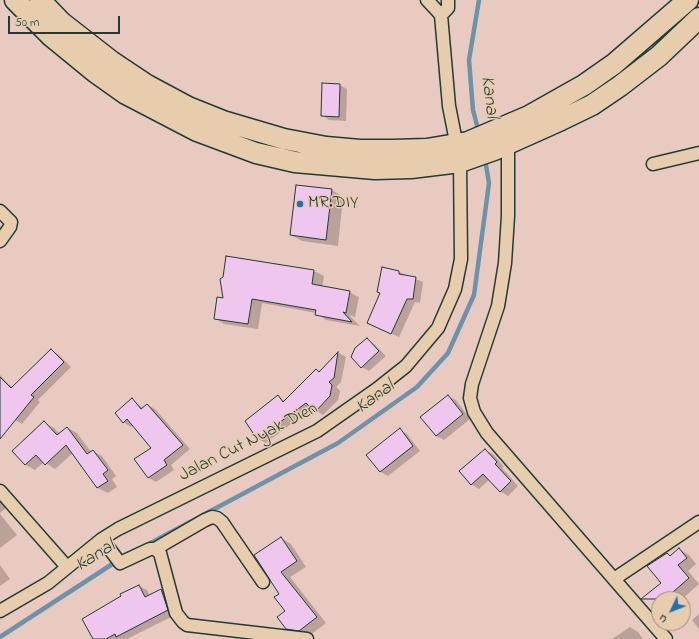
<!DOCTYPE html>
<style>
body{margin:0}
#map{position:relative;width:699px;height:639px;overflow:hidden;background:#e9cac1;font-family:"Indie Flower",sans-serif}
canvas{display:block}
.north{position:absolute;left:651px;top:591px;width:40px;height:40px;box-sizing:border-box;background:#e7ccae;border:1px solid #97937d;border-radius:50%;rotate:227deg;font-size:11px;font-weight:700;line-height:16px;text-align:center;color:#1f3d34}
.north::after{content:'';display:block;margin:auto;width:14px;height:18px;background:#1f6fb2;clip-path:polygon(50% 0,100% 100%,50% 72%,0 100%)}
.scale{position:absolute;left:8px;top:16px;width:112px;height:18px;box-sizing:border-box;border:2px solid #1f3d34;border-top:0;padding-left:5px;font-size:12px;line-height:14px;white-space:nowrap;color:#1f3d34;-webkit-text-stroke:3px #e7ccae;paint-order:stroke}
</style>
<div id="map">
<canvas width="699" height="639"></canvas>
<div class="north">U</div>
<div class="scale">50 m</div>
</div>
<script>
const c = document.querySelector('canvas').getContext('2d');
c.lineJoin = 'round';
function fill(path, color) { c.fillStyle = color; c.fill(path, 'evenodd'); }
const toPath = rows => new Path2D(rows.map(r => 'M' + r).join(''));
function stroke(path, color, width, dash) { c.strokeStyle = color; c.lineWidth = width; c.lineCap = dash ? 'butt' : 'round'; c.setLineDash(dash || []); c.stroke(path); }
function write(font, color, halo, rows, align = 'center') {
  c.font = font + ' "Indie Flower",sans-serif'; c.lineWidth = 3; c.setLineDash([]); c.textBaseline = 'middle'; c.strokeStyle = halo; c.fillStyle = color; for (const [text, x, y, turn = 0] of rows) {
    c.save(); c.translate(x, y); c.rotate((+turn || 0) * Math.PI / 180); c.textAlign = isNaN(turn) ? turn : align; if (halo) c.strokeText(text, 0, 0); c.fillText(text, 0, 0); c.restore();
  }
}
const shadow = toPath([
 [340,85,347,89,346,121,329,120,322,115],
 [296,186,332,190,343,197,338,246,302,241,291,235],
 [227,257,314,271,324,276,322,287,349,292,359,297,355,317,349,315,360,326,326,320,316,313,262,303,258,329,224,324,215,318,225,300,224,277],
 [399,272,423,282,420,303,415,302,399,337,376,327,381,293],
 [367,339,374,344,386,356,369,371,361,367],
 [51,350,59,355,71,367,38,400,40,402,22,424,15,420,0,405,0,375,13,388],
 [339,353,346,357,341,382,336,387,340,391,338,400,323,415,312,408,266,443,258,439,246,421,278,397,285,401,316,370,319,372],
 [448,396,456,400,470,419,444,440,436,436],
 [132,400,143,408,148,405,155,409,190,449,171,465,174,470,156,482,149,478,136,459,152,448,133,425,131,427,123,422],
 [45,423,54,428,60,434,68,428,77,433,91,452,93,451,102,456,116,476,112,479,117,487,108,493,98,488,73,453,55,469,44,462,35,470,26,465,14,451],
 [400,430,407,434,420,451,388,476,381,472],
 [485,450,493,454,504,467,502,468,518,486,508,496,500,491,489,480,479,489,471,484],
 [0,499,7,507,0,513],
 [0,514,17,535,0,548],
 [281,538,291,544,306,567,290,577,326,623,309,636,297,634,287,628,287,611,280,594],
 [679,549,689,555,696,564,688,571,699,584,682,599,659,599,659,606,649,594,662,583,667,554,671,556],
 [0,565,10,579,0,586],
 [139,586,147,590,150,596,161,590,169,595,175,615,127,639,94,639,122,597],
 [699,614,699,629,692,620],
 [630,627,638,632,643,639,612,639]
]);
const stream = toPath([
 [479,133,473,110,469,60,479,0],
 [145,546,338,443,417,387,448,353,474,295,489,183,485,159],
 [0,637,117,561]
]);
const building = toPath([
 [322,83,340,84,339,117,321,116,322,83],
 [296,185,332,189,326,240,290,235,296,185],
 [226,256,314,270,312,284,350,291,346,313,343,312,352,322,315,315,316,310,252,299,248,324,214,319,217,297,223,298,220,279,223,277,226,256],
 [382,267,399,271,399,274,416,277,413,299,407,299,391,334,367,323,380,293,377,292,382,267],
 [367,338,379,351,361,368,351,357,355,348,367,338],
 [51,349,64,362,31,395,34,397,0,439,0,377,11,388,51,349],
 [338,352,334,378,329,382,332,385,330,396,315,412,306,403,257,439,245,421,278,395,283,402,316,369,319,372,338,352],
 [448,395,463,414,436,436,420,417,448,395],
 [132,398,141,409,147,404,183,445,164,460,167,465,148,478,134,459,151,448,127,419,123,423,115,413,132,398],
 [44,421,57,435,67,427,87,454,93,450,108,470,103,474,108,481,97,488,66,445,45,465,36,455,25,465,12,451,44,421],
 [400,428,413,446,380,472,366,455,400,428],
 [485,449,497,462,495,464,511,481,500,492,483,474,471,485,459,471,485,449],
 [281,537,297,561,281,572,317,617,299,631,286,629,277,617,285,611,274,597,279,594,254,555,281,537],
 [679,548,687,558,678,565,689,578,665,599,641,599,661,583,647,566,667,553,670,556,679,548],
 [139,585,145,597,161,589,168,610,116,637,115,634,106,639,93,639,82,619,121,596,120,594,139,585]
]);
const minor = toPath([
 [441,15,448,8,448,0],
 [508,139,508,216,505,263,498,306,472,384,470,398,474,412,487,433,666,639],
 [653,164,699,153],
 [0,211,11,222,10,227,0,241],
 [0,491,67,567],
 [102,539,120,563,150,549,155,549,160,553,176,613,183,622,187,625,307,639],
 [155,549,205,520,212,517,217,518,222,522,263,582],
 [614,579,699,522],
 [0,611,48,583,102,539,118,529,317,431,377,389,406,366,438,328,455,289,461,259,460,162,449,106,441,15,427,0]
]);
const trunk = toPath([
 [15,0,51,36,95,72,126,94,197,131,256,153,295,162,375,169,411,168,460,162,494,150,561,120,592,105,620,86,659,56,699,18],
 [40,0,61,22,111,61,147,85,188,107,223,121,284,139,326,147,360,150,393,150,427,149,468,142,529,116,584,85,614,64,688,0]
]);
const markers = [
 [300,204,4,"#1f6fb2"]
];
const poiNames = [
 ["MR.DIY",308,204]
];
const streetNames = [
 ["Jalan Cut Nyak Dien",249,443,-27]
];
const waterNames = [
 ["Kanal",488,97,83],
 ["Kanal",376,398,-36],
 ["Kanal",96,557,-32]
];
fill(shadow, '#0003');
stroke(stream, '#6c93aa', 4.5);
fill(building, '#efc6ee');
stroke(building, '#1f3d34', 1);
stroke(minor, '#1f3d34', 15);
stroke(trunk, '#1f3d34', 23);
stroke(minor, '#e7ccae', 12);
stroke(trunk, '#e7ccae', 20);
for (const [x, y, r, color] of markers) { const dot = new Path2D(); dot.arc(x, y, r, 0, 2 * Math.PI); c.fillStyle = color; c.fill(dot); stroke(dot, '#e7ccae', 1.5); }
write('18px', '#1f3d34', '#e7ccae', poiNames, 'left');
write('18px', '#1f3d34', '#e7ccae', streetNames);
write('italic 19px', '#25443e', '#e7ccae', waterNames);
</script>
